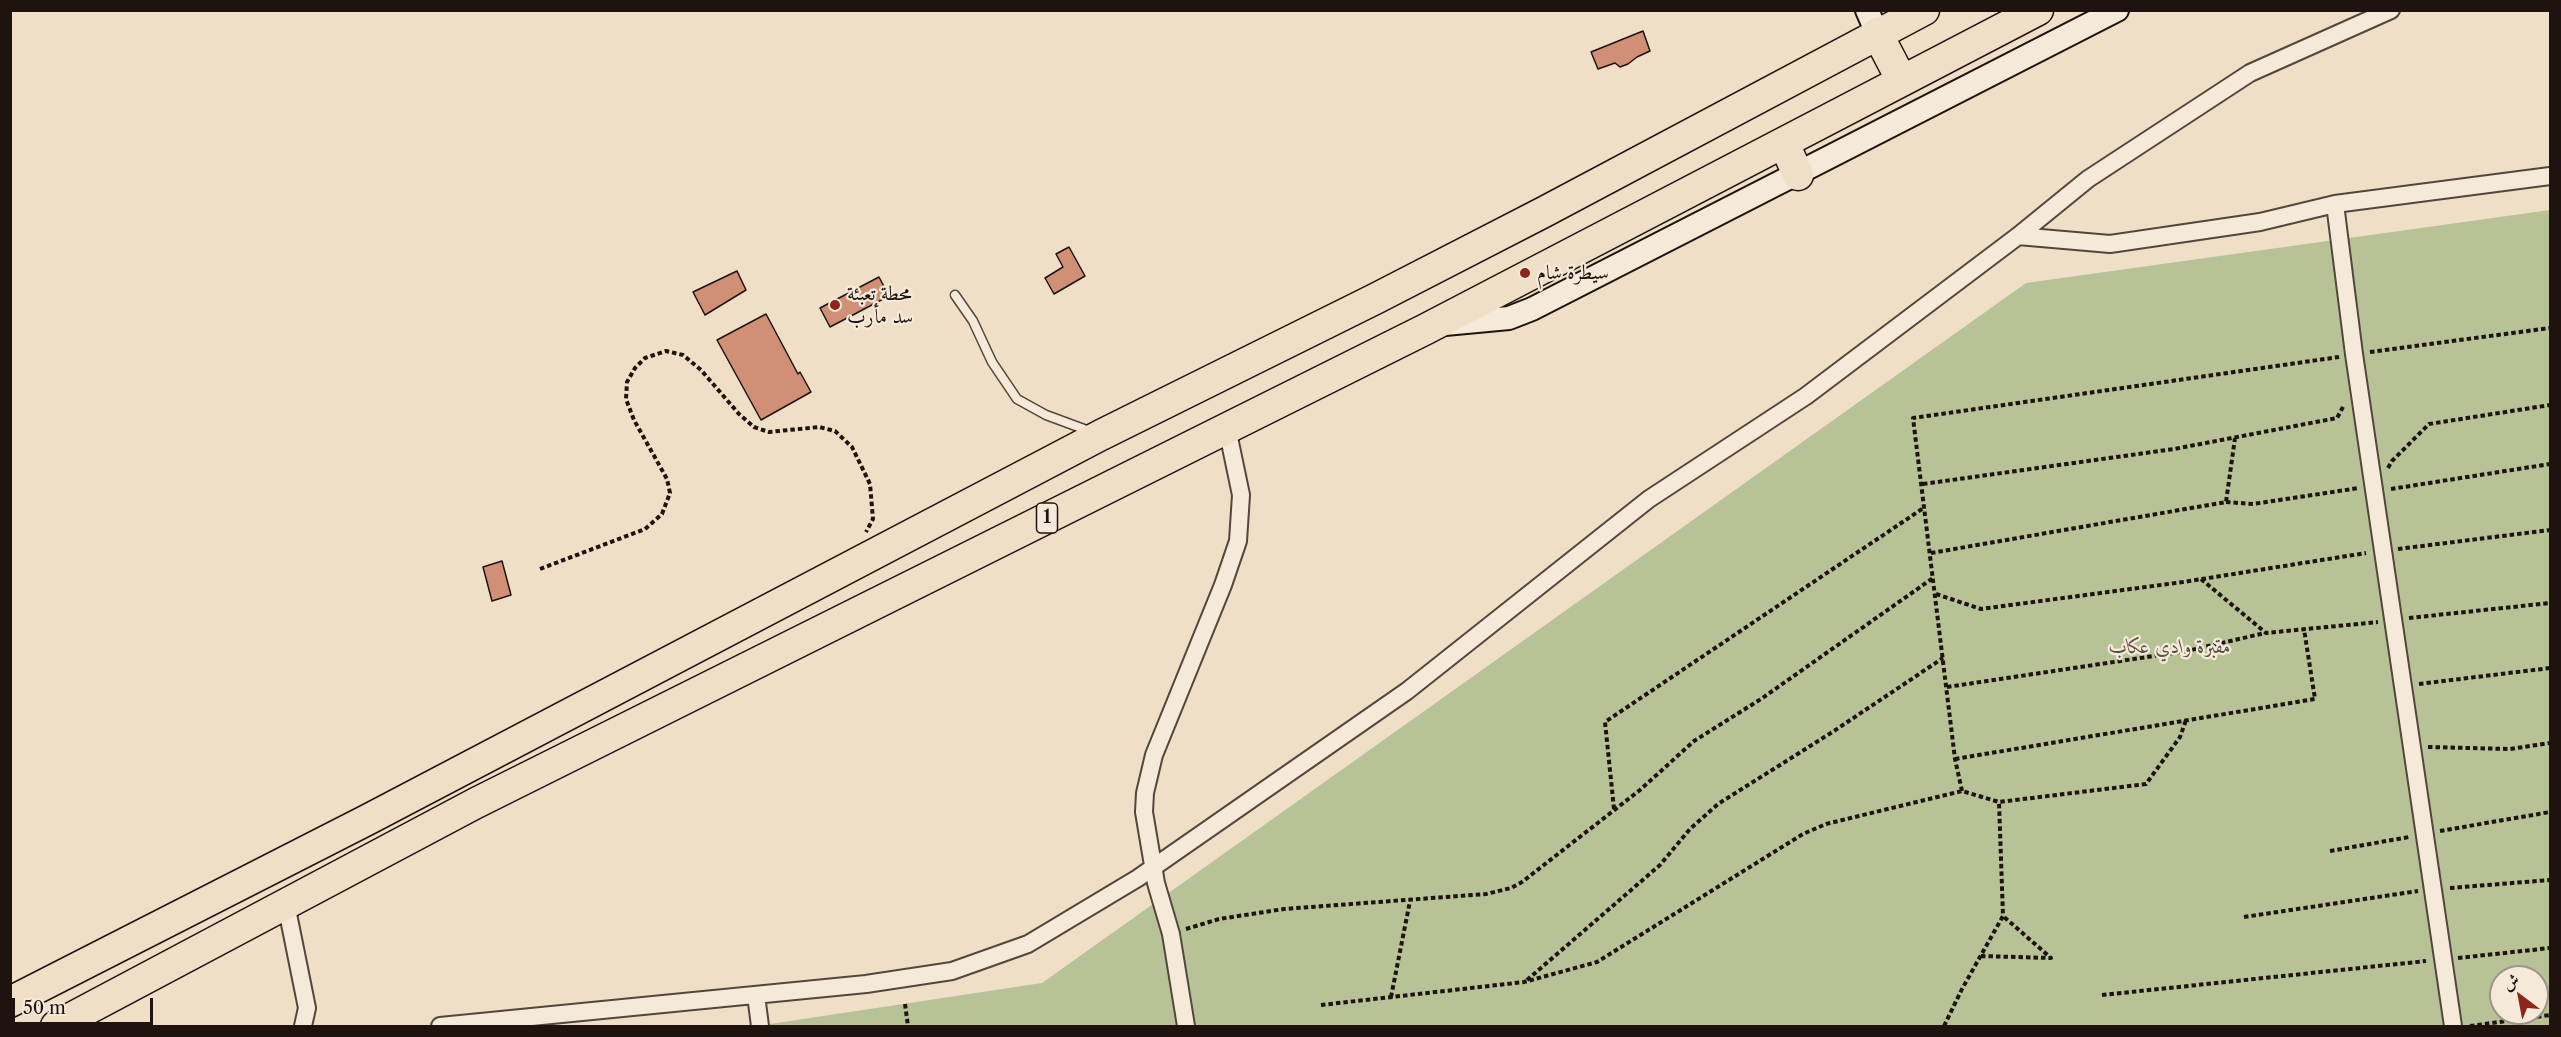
<!DOCTYPE html>
<meta charset="utf-8">
<style>
body{margin:0}
#map{position:relative;width:2561px;height:1037px;overflow:hidden;background:#efdfc6;font-family:"Libre Caslon Text",Amiri,serif}
canvas{display:block}
.frame{position:absolute;inset:0;border:12px solid #1f130f;pointer-events:none}
.north{position:absolute;left:2489px;top:965px;width:60px;height:60px;box-sizing:border-box;background:#f5eada;border:2px solid #9f9489;border-radius:50%;rotate:328deg;font-size:16px;font-weight:700;line-height:24px;text-align:center;color:#1f130f}
.north::after{content:'';display:block;margin:auto;width:21px;height:27px;background:#8f2418;clip-path:polygon(50% 0,100% 100%,50% 72%,0 100%)}
.scale{position:absolute;left:12px;top:998px;width:141px;height:27px;box-sizing:border-box;border:3px solid #1f130f;border-top:0;padding-left:8px;font-size:18px;line-height:21px;white-space:nowrap;color:#1f130f;-webkit-text-stroke:4px #f5eada;paint-order:stroke}
</style>
<div id="map">
<canvas width="2561" height="1037"></canvas>
<div class="frame"></div>
<div class="north">ش</div>
<div class="scale">50 m</div>
</div>
<script>
const c = document.querySelector('canvas').getContext('2d');
c.lineJoin = 'round';
function fill(path, color) { c.fillStyle = color; c.fill(path, 'evenodd'); }
const toPath = rows => new Path2D(rows.map(r => 'M' + r).join(''));
function stroke(path, color, width, dash) { c.strokeStyle = color; c.lineWidth = width; c.lineCap = dash ? 'butt' : 'round'; c.setLineDash(dash || []); c.stroke(path); }
function write(font, color, halo, rows, align = 'center') {
  c.font = font + ' "Libre Caslon Text",Amiri,serif'; c.lineWidth = 4.5; c.setLineDash([]); c.textBaseline = 'middle'; c.strokeStyle = halo; c.fillStyle = color; for (const [text, x, y, turn = 0] of rows) {
    c.save(); c.translate(x, y); c.rotate((+turn || 0) * Math.PI / 180); c.textAlign = isNaN(turn) ? turn : align; if (halo) c.strokeText(text, 0, 0); c.fillText(text, 0, 0); c.restore();
  }
}
const green = toPath([
 [2550,210,2550,1026,757,1026,1042,983,2026,283],
 [2501,977,2537,977,2537,1013,2501,1013]
]);
const building = toPath([
 [1643,31,1650,51,1637,57,1628,64,1620,67,1615,63,1598,69,1591,52,1643,31],
 [1069,247,1085,276,1054,294,1045,278,1063,267,1056,254,1069,247],
 [737,271,746,290,705,315,693,292,737,271],
 [879,277,889,296,830,327,820,308,879,277],
 [766,314,798,374,800,372,811,392,761,420,717,340,766,314],
 [502,561,511,595,492,601,483,567,502,561]
]);
const path = toPath([
 [2370,352,2550,328],
 [2388,468,2392,461,2429,424,2550,405],
 [1923,484,2174,449,2337,418,2344,405],
 [2391,489,2550,464],
 [2226,502,2253,504,2359,488],
 [2398,549,2550,530],
 [1931,553,2226,502,2235,438],
 [540,569,645,529,662,514,670,493,667,479,634,420,626,399,627,382,635,368,645,358,666,351,683,355,701,370,739,414,754,427,769,432,819,427,835,431,852,447,870,484,873,519,866,532],
 [2201,579,2266,633,2378,622],
 [1936,594,1981,609,2183,582,2366,553],
 [2409,618,2550,603],
 [2419,684,2550,668],
 [1947,687,2187,651,2265,633],
 [2428,747,2510,749,2550,743],
 [1955,759,2315,699,2304,629],
 [1962,791,1955,759,1913,418,2339,357],
 [1614,809,1605,722,1925,507],
 [2440,831,2550,812],
 [2330,851,2409,837],
 [2450,888,2550,880],
 [2244,917,2418,891],
 [1186,929,1219,919,1284,909,1486,894,1511,888,1522,882,1640,790,1694,741,1761,699,1933,578],
 [1981,956,2051,958,2003,916],
 [2458,958,2550,948],
 [1527,980,1660,865,1690,829,1718,804,1834,731,1943,658],
 [2102,995,2426,961],
 [1391,997,1410,901],
 [905,1004,908,1026],
 [1321,1005,1524,982,1597,962,1803,834,1826,824,1962,791,1999,802,2146,784,2180,737,2186,720],
 [1944,1026,1962,989,2003,916,1999,802],
 [2470,1026,2550,1015]
]);
const lane = toPath([
 [955,295,973,321,992,362,1017,399,1046,415,1092,432]
]);
const street = toPath([
 [2018,236,2110,244,2260,222,2335,204],
 [286,904,307,1008,303,1026],
 [756,995,760,1026],
 [440,1026,866,984,952,971,1028,944,1138,878,1407,691,1649,499,1806,396,2018,236,2088,179,2250,73,2391,10],
 [1186,1026,1171,934,1156,883,1144,812,1145,793,1154,755,1223,585,1238,541,1241,495,1227,428],
 [2453,1026,2354,354,2335,204,2550,176]
]);
const secondary = toPath([
 [1867,10,1877,33],
 [1445,324,1509,318,1532,309,2117,10]
]);
const highway = toPath([
 [1877,33,1902,81],
 [1784,143,1798,175],
 [10,1002,367,820,1101,435,1375,299,1544,212,1924,10],
 [56,1026,476,803,1426,329,2038,10]
]);
const markers = [
 [1525,273,6,"#8f2418"],
 [835,305,6,"#8f2418"]
];
const shields = [
 [1047,518,21]
];
const shieldNames = [
 ["1",1047,518]
];
const poiNames = [
 ["سيطرة شام",1537,273],
 ["محطة تعبئة",847,294],
 ["سد مأرب",847,317]
];
const parkNames = [
 ["مقبرة وادي عكاب",2170,647]
];
fill(green, '#b7c297');
fill(building, '#d19076');
stroke(building, '#1f130f', 1.5);
stroke(lane, '#53463d', 11);
stroke(street, '#53463d', 20);
stroke(secondary, '#1f130f', 26);
stroke(highway, '#1f130f', 33);
stroke(path, '#1f130f', 4, [4.5, 3]);
stroke(lane, '#f5eada', 8);
stroke(street, '#f5eada', 16);
stroke(secondary, '#f5eada', 22);
stroke(highway, '#efdfc6', 30);
for (const [x, y, r, color] of markers) { const dot = new Path2D(); dot.arc(x, y, r, 0, 2 * Math.PI); c.fillStyle = color; c.fill(dot); stroke(dot, '#f5eada', 2); }
for (const [x, y, w] of shields) { const box = new Path2D(); box.roundRect(x - w / 2, y - 15, w, 30, 4.5); c.fillStyle = '#f5eada'; c.fill(box); stroke(box, '#1f130f', 1.5); }
write('bold 18px', '#1f130f', null, shieldNames);
write('20px', '#1f130f', '#f5eada', poiNames, 'left');
write('italic 20px', '#54503f', '#f5eada', parkNames);
</script>
